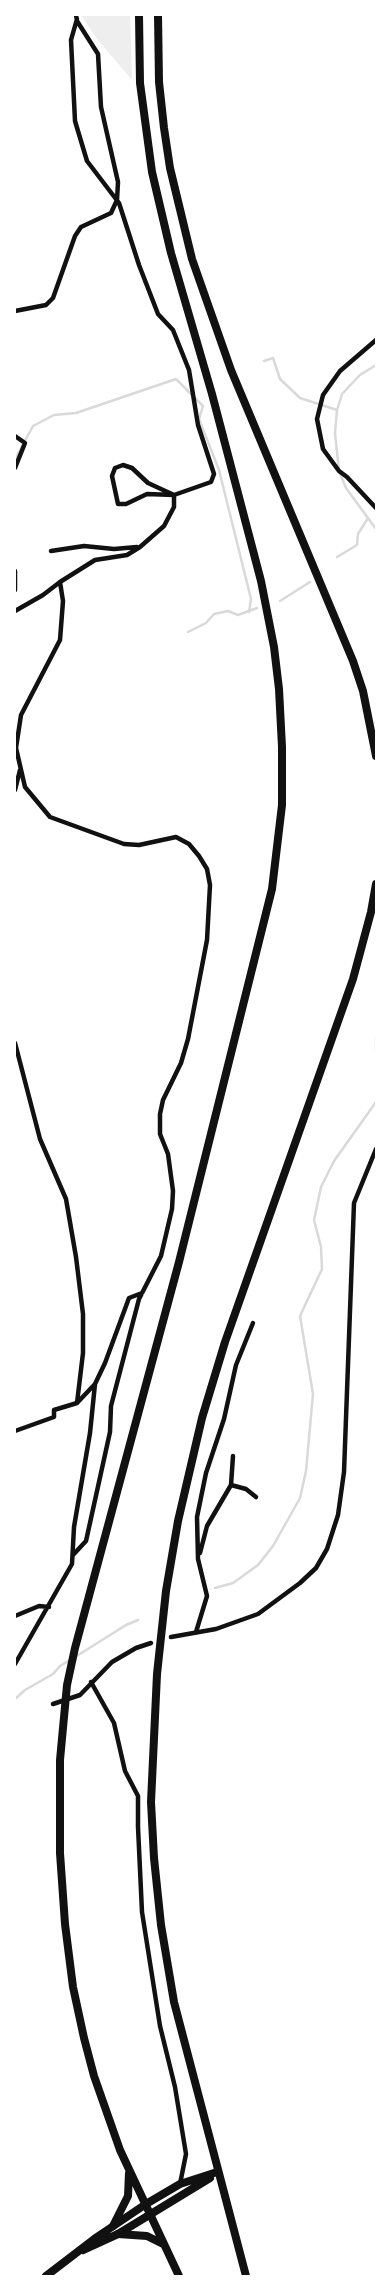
<!DOCTYPE html>
<style>
body{margin:0}
#map{position:relative;width:391px;height:2291px;overflow:hidden;background:#fff;font-family:Rubik,sans-serif}
canvas{display:block}
.frame{position:absolute;inset:0;border:16px solid #fff;pointer-events:none}
</style>
<div id="map">
<canvas width="391" height="2291"></canvas>
<div class="frame"></div>
</div>
<script>
const c = document.querySelector('canvas').getContext('2d');
c.lineJoin = 'round';
function fill(path, color) { c.fillStyle = color; c.fill(path, 'evenodd'); }
const toPath = rows => new Path2D(rows.map(r => 'M' + r).join(''));
function stroke(path, color, width, dash) { c.strokeStyle = color; c.lineWidth = width; c.lineCap = dash ? 'butt' : 'round'; c.setLineDash(dash || []); c.stroke(path); }
const green = toPath([
 [81,15,130,15,132,80,97,39]
]);
const stream = toPath([
 [264,361,273,358,280,379,300,398,337,410],
 [376,365,360,375,342,394,337,410,335,433,339,471,346,488,376,529],
 [15,459,33,426,54,415,76,413,176,379,203,406,199,419,219,470,251,599,249,612],
 [337,557,357,545,358,534,368,518],
 [280,601,310,582],
 [188,632,206,623,214,614,228,611,238,615,257,608],
 [376,1037,376,1050],
 [215,1588,233,1583,258,1565,273,1546,300,1498,306,1471,313,1394,300,1316,322,1269,321,1247,314,1220,321,1187,334,1161,376,1102],
 [75,1657,126,1625,138,1620],
 [15,1699,25,1690,53,1674,60,1666,70,1660]
]);
const minor = toPath([
 [15,311,46,305,53,298,75,236,81,227,111,213,117,200,118,182,101,107,98,54,77,21,76,15],
 [376,340,340,371,323,395,317,419,323,449,339,471,347,477,376,508],
 [15,436,25,443,15,468],
 [51,551,84,546,114,549,137,547],
 [15,571,15,590],
 [15,611,43,595,60,582],
 [15,790,20,770],
 [15,1043,40,1139,66,1199,76,1257,83,1314,83,1353,77,1403],
 [15,1431,54,1417,54,1410,77,1403,95,1384],
 [231,1485,246,1489,256,1497],
 [200,1553,207,1526,231,1485,233,1456],
 [73,1555,86,1541,110,1432,111,1406,139,1299,161,1256,172,1209,173,1191,168,1154,160,1134,160,1114,163,1100,181,1063,188,1039,207,940,210,885,207,869,199,856,189,844,176,837,139,845,124,844,50,817,25,787,16,748,21,715,60,640,63,601,60,582,95,560,127,555,140,547,164,526,174,507,174,495,148,483,132,468,123,465,115,468,112,476,118,504,126,504,147,494,174,495,211,482,214,474,198,425,189,370,173,330,158,314,139,265,119,203,87,161,75,121,71,40,77,19],
 [15,1616,39,1606,49,1607],
 [196,1632,207,1596,198,1559,197,1517,206,1473,224,1419,236,1365,253,1323],
 [171,1637,216,1629,258,1614,300,1583,316,1568,327,1549,338,1515,344,1472,354,1203,376,1149],
 [15,1664,72,1564,74,1527,90,1433,95,1384,105,1363,129,1298,142,1293],
 [91,1682,114,1723,125,1771,138,1796,138,1827,142,1912,160,2026,175,2087,186,2154,180,2184],
 [53,1704,80,1695,112,1662,136,1648,151,1643]
]);
const primary = toPath([
 [83,2250,118,2234,210,2178],
 [46,2276,97,2237,146,2204,180,2184,217,2172]
]);
const trunk = toPath([
 [139,15,140,83,152,172,171,253,212,394,261,581,274,647,279,689,282,747,282,805,272,889,179,1262,75,1648,67,1685,60,1760,60,1853,65,1924,73,1987,84,2038,94,2076,120,2150,179,2276],
 [158,15,159,82,164,128,170,168,192,259,231,370,353,661,363,691,376,756],
 [113,2226,128,2196,129,2173],
 [118,2234,147,2236,163,2244],
 [246,2276,174,2002,161,1925,154,1858,151,1802,157,1674,166,1591,178,1521,202,1418,225,1342,353,979,371,912,376,884]
]);
fill(green, '#eee');
stroke(stream, '#d9d9d9', 2.5);
stroke(minor, '#111', 4.5);
stroke(primary, '#111', 8);
stroke(trunk, '#111', 8);
</script>
